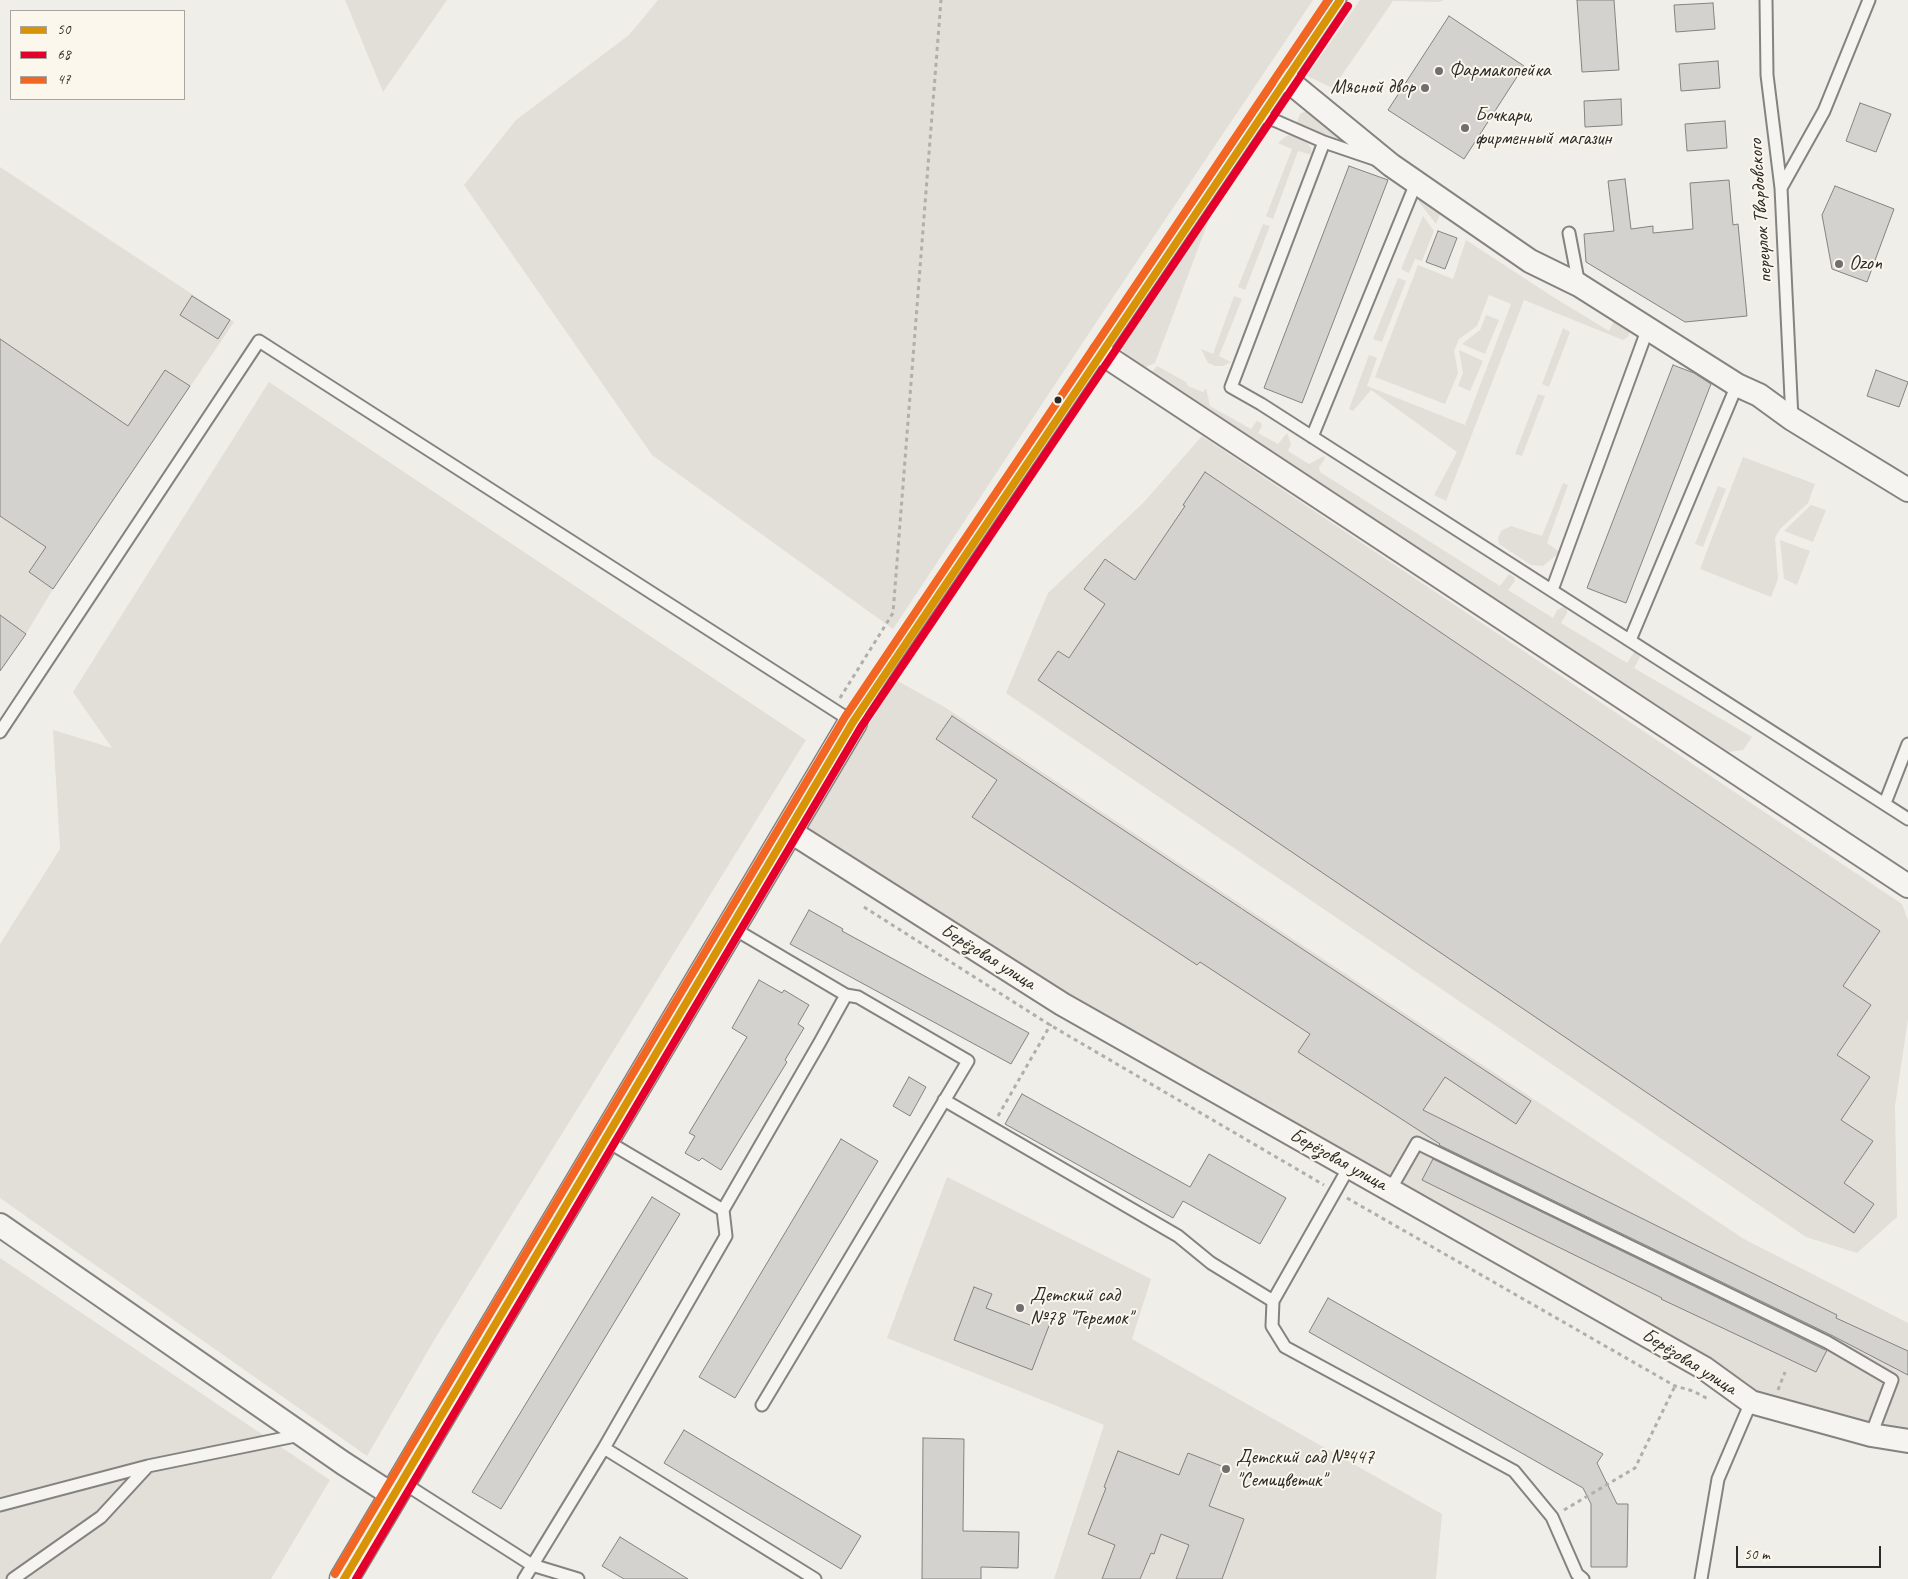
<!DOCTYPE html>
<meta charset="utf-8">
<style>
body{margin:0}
#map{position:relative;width:1908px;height:1579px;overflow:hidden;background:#f0eee8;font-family:Caveat,sans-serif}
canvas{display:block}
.legend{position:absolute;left:10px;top:10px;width:175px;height:90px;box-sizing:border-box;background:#fbf7ec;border:1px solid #a8a59f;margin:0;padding:6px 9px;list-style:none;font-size:15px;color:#2b2b2b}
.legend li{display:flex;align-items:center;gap:10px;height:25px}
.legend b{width:25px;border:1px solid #a8a59f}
.scale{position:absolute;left:1736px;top:1546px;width:145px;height:22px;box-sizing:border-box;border:2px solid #2b2b2b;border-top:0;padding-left:6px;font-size:15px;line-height:18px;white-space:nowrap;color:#2b2b2b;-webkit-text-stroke:4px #fbf7ec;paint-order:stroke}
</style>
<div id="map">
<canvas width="1908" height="1579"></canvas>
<ul class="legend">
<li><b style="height:6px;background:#d89406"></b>50</li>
<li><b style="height:6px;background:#e4002b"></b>68</li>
<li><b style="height:6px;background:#f26522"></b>47</li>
</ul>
<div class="scale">50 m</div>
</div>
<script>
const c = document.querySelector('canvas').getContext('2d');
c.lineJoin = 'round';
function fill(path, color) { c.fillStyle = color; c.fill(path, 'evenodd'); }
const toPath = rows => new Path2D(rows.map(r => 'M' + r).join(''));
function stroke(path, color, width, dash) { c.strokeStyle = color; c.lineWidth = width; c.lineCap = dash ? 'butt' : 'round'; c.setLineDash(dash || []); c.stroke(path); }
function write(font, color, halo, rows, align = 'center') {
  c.font = font + ' Caveat,sans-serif'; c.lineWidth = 4; c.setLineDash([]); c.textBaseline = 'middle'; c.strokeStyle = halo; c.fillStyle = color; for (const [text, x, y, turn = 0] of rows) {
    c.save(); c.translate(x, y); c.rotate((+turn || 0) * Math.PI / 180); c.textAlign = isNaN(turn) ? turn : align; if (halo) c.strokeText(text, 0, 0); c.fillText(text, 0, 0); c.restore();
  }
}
const built = toPath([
 [345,0,447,0,383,92],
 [658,0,1313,0,1103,312,893,629,652,455,464,185,516,120,629,35],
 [1360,0,1444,0,1439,2,1393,1,1333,88,1307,76],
 [1309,110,1357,145,1325,134,1300,128,1297,122,1300,114],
 [1295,134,1305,139,1311,148,1312,155,1298,151,1273,219,1266,216,1292,149,1278,143,1286,136],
 [0,167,234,322,53,589,26,634,0,671],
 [1222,185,1155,363,1139,370,1118,345],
 [1425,198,1441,212,1436,224,1418,201],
 [1423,216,1434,231,1422,261,1415,259,1409,273,1401,269],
 [1263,224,1270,226,1245,290,1238,287],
 [1466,240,1550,295,1609,331,1616,318,1631,329,1628,337,1623,340,1524,300,1446,501,1434,495,1457,452,1371,390,1353,411,1349,409,1369,355,1377,358,1367,386,1465,425,1511,304,1489,295,1477,326,1459,339,1454,351,1458,373,1445,404,1375,377,1418,265,1453,279],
 [1398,278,1406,281,1382,342,1373,339],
 [1234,296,1242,299,1219,356,1231,362,1223,366,1215,366,1208,363,1201,349,1213,354],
 [1486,315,1499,320,1485,354,1462,344,1480,330],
 [1563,328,1570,332,1549,387,1542,384],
 [1459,350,1483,361,1470,391,1458,386,1463,373],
 [1157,366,1186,382,1188,386,1203,392,1206,388,1210,406,1251,429,1257,421,1261,423,1262,426,1258,433,1278,444,1287,433,1291,444,1288,451,1309,464,1324,456,1325,459,1319,467,1320,472,1500,586,1509,574,1514,577,1515,581,1508,590,1553,618,1557,610,1563,607,1567,608,1567,613,1561,623,1627,663,1635,651,1639,653,1640,657,1634,668,1752,737,1743,750,1729,752,1151,373],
 [269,382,806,740,436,1337,367,1456,0,1198,0,944,60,849,53,730,112,748,73,692],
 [1538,394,1545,396,1522,456,1515,454],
 [1202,436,1902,904,1908,920,1908,1019,1895,1106,1897,1217,1857,1253,1806,1237,1006,693,1048,593,1144,502],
 [1743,457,1815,484,1808,503,1780,529,1775,538,1778,579,1771,597,1700,569],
 [1563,483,1568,485,1547,543,1557,550,1559,553,1543,566,1531,565,1499,544,1498,538,1501,531,1511,526,1542,536],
 [1718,486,1726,489,1703,547,1695,544],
 [1811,505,1826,510,1813,542,1784,531],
 [1780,540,1810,551,1797,585,1784,579],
 [896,680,946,708,1744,1239,1908,1323,1908,1434,1771,1403,1066,999,805,831],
 [947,1177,1151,1279,1132,1339,1442,1514,1436,1579,1054,1579,1104,1425,887,1338],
 [0,1258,330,1480,271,1579,0,1579]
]);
const building = toPath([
 [1577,0,1614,0,1619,70,1582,72,1577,0],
 [1713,3,1715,29,1676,32,1674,5,1713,3],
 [1449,16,1524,66,1464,159,1388,110,1449,16],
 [1718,61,1720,88,1681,91,1679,64,1718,61],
 [1621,99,1622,125,1585,127,1584,101,1621,99],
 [1860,103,1891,114,1876,152,1846,141,1860,103],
 [1725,121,1727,148,1687,151,1685,124,1725,121],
 [1349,166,1388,180,1302,403,1264,388,1349,166],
 [1625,179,1631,229,1653,226,1653,233,1693,229,1690,183,1729,180,1733,225,1738,224,1747,316,1685,322,1586,262,1584,234,1614,231,1608,181,1625,179],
 [1835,186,1894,209,1867,282,1832,269,1822,215,1835,186],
 [1438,231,1457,238,1445,269,1426,262,1438,231],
 [192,296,230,320,218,339,180,315,192,296],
 [0,339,128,426,165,370,190,386,53,589,29,572,46,547,0,516,0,339],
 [1673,365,1694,373,1711,384,1626,603,1587,588,1673,365],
 [1876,370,1908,382,1899,407,1867,396,1876,370],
 [1205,472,1880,931,1843,986,1871,1005,1837,1055,1870,1077,1841,1120,1873,1141,1844,1183,1874,1204,1854,1233,1038,680,1058,651,1069,658,1105,604,1084,589,1105,559,1135,580,1185,506,1183,505,1205,472],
 [0,615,26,634,0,671,0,615],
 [952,716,1531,1101,1516,1124,1445,1077,1423,1110,1837,1315,1836,1318,1908,1351,1908,1375,1833,1336,1439,1145,1440,1144,1298,1052,1310,1034,1200,962,1197,965,972,817,997,780,936,739,952,716],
 [809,910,843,929,842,931,1029,1033,1011,1064,790,944,809,910],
 [759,980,782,993,784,990,809,1005,798,1024,804,1028,785,1060,787,1062,721,1170,702,1158,699,1161,685,1153,695,1136,689,1133,747,1037,732,1028,759,980],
 [909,1077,926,1087,910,1116,893,1106,909,1077],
 [1022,1094,1190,1187,1209,1154,1286,1198,1260,1244,1183,1201,1173,1218,1005,1124,1022,1094],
 [841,1139,878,1161,735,1398,699,1377,841,1139],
 [1433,1159,1823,1349,1827,1350,1816,1372,1661,1299,1662,1298,1422,1180,1433,1159],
 [652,1197,680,1214,501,1509,472,1492,652,1197],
 [974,1287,992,1294,986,1308,1030,1325,1035,1312,1052,1318,1032,1370,954,1340,974,1287],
 [1328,1298,1603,1454,1597,1463,1617,1504,1628,1504,1627,1567,1591,1567,1591,1504,1583,1488,1309,1332,1328,1298],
 [684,1430,861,1536,841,1569,664,1463,684,1430],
 [923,1438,964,1439,963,1531,1019,1532,1018,1568,981,1567,981,1579,922,1579,923,1438],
 [1118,1451,1179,1475,1188,1453,1224,1467,1209,1506,1244,1519,1222,1579,1176,1579,1189,1545,1161,1534,1154,1554,1151,1553,1140,1579,1102,1579,1115,1545,1088,1534,1106,1488,1104,1487,1118,1451],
 [620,1537,688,1579,624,1579,602,1566,620,1537]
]);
const path = toPath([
 [840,698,893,613,941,0],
 [864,907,1050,1025,1324,1185],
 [998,1116,1051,1024],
 [1347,1198,1675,1386,1693,1391,1710,1400],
 [1778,1390,1785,1372],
 [1564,1510,1635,1468,1675,1386]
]);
const lane = toPath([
 [1766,0,1767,75,1781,188,1792,419],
 [1261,116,1276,121,1324,142,1374,159],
 [1324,142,1231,387,1261,404,1908,819],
 [1781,188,1824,111,1869,0],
 [1569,233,1579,285],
 [1312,437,1416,183],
 [1552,590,1648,328],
 [1630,640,1737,385],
 [0,732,259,341,853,722,892,662,1340,0],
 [1885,803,1908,744],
 [731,927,846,995,858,997,968,1061,762,1405],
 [944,1100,1178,1236,1211,1263,1273,1301],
 [605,1140,723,1210,820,1042,846,995],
 [1349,1167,1273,1301,1272,1326,1285,1347,1514,1471,1552,1517,1577,1574,1583,1579],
 [1390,1190,1417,1143,1827,1342,1892,1380,1871,1435],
 [604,1448,815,1579],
 [402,1482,532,1565,578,1579],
 [0,1505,148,1466,300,1435],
 [13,1579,101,1517,148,1466],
 [524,1579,604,1448,726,1236,723,1210],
 [1701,1579,1718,1479,1751,1402]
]);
const street = toPath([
 [1286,79,1391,165,1530,261,1579,285,1737,385,1759,395,1792,419,1908,490],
 [1101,353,1908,886],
 [788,830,1062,1004,1704,1368,1751,1402,1871,1435,1908,1441],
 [0,1225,343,1463,394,1496]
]);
const secondary = toPath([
 [344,1579,853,722]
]);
const bus1 = toPath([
 [344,1579,853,722,1340,0]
]);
const bus2 = toPath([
 [356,1579,861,727,1348,6]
]);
const bus3 = toPath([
 [335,1574,845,717,1328,0]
]);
const markers = [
 [1439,71,5,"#706f6d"],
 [1425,88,5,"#706f6d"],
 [1465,128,5,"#706f6d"],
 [1839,264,5,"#706f6d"],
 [1058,400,4.5,"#2b2b2b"],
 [1020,1308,5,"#706f6d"],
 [1226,1469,5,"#706f6d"]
];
const poiNames = [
 ["Фармакопейка",1449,71],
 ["Мясной двор",1415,88,"right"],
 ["Бочкари,",1475,116],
 ["фирменный магазин",1475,139],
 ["Ozon",1849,264],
 ["Детский сад",1030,1296],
 ["№78 \"Теремок\"",1030,1319],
 ["Детский сад №447",1236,1458],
 ["\"Семицветик\"",1236,1481]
];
const streetNames = [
 ["переулок Твардовского",1761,211,-94],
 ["Берёзовая улица",988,957,32],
 ["Берёзовая улица",1338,1160,29],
 ["Берёзовая улица",1689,1362,32]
];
fill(built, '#e1dfd7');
fill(building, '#d4d2ce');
stroke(building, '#848380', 1);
stroke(lane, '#848380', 15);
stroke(street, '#848380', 26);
stroke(secondary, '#848380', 31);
stroke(path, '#b0afac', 3, [4, 4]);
stroke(lane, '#f5f4f0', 11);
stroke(street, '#f5f4f0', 22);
stroke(secondary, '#f5f4f0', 28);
stroke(bus1, '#d89406', 8);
stroke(bus2, '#e4002b', 8);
stroke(bus3, '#f26522', 8);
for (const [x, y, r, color] of markers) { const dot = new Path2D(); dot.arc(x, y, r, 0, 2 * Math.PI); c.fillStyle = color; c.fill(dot); stroke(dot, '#fbf7ec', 2); }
write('20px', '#2b2b2b', '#fbf7ec', poiNames, 'left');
write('20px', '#2b2b2b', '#fbf7ec', streetNames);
</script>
